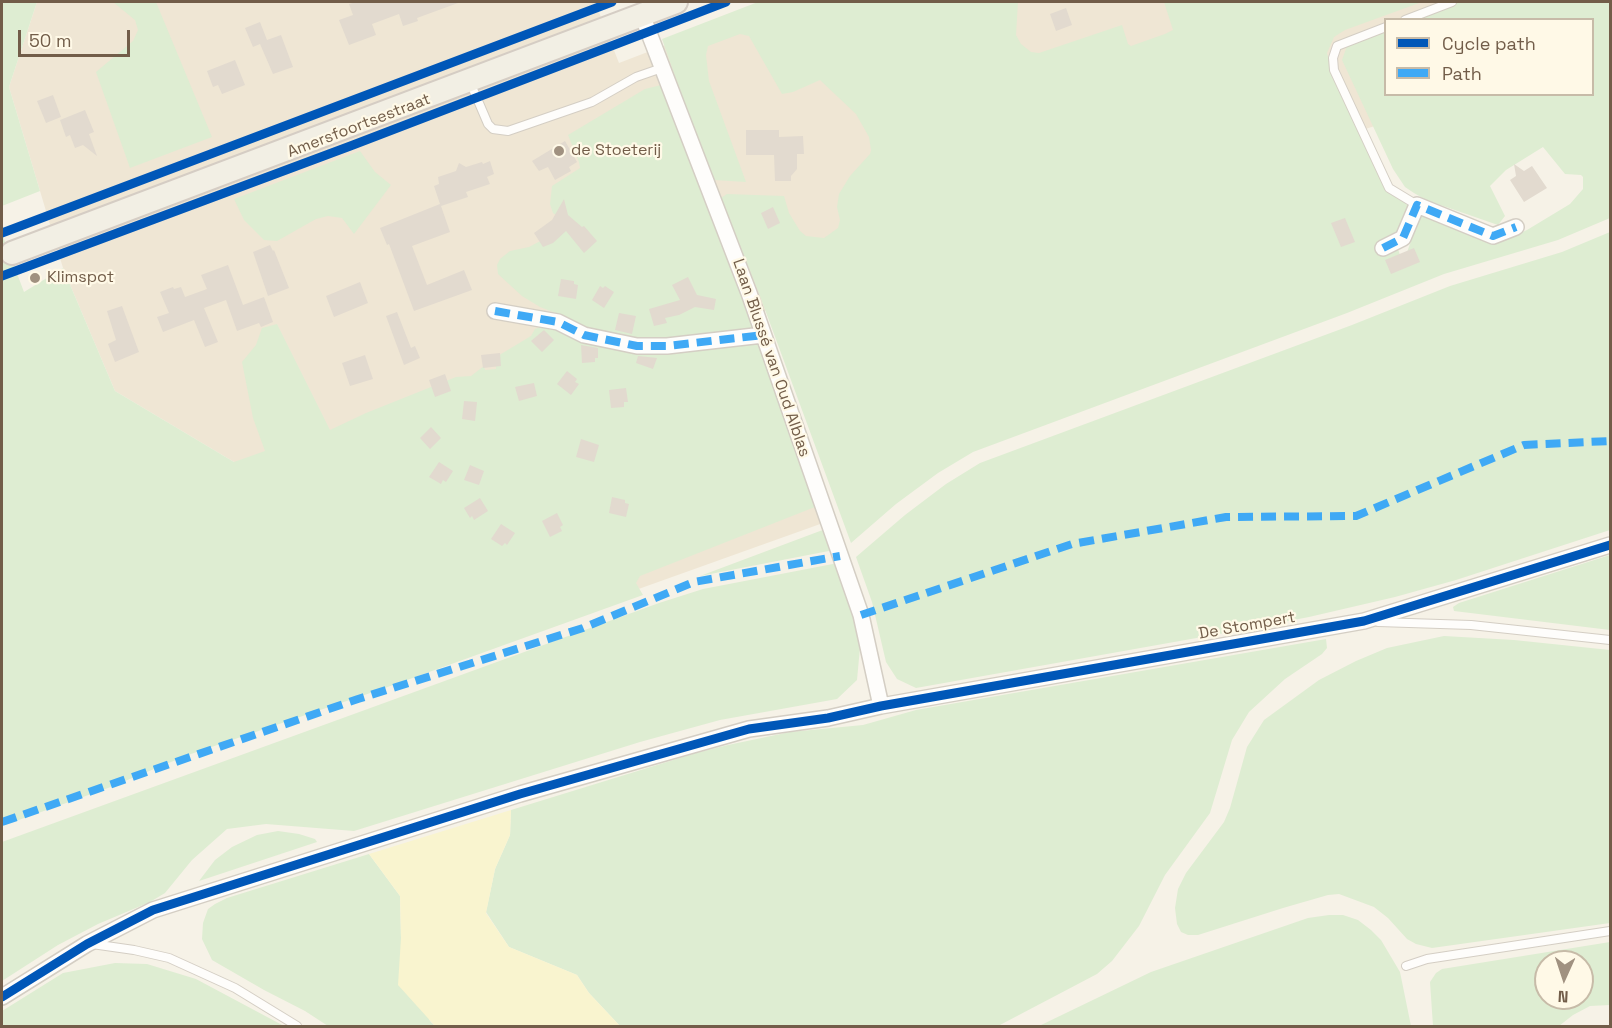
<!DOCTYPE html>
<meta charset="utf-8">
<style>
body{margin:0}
#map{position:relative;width:1612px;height:1028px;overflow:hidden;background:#f6f2e7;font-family:"Space Grotesk",sans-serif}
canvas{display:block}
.frame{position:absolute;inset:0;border:3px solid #725d49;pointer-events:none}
.legend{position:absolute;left:1384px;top:18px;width:210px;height:78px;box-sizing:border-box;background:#fff9e7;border:2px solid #c7bba8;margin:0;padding:8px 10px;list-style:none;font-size:18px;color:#725d49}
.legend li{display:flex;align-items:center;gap:12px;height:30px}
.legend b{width:30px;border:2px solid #c7bba8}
.north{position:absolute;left:1534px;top:950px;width:60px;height:60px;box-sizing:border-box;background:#fff9e7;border:2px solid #c7bba8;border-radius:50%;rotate:183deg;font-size:16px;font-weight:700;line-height:24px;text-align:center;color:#725d49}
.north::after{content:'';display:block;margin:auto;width:21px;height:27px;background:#a09180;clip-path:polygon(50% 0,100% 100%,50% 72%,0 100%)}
.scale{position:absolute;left:18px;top:30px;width:112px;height:27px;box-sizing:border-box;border:3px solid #725d49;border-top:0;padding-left:8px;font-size:18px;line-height:21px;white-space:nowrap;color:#725d49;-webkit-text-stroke:4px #fff9e7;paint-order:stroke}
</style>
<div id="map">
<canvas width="1612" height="1028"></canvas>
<div class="frame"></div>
<ul class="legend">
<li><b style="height:8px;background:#0057b8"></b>Cycle path</li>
<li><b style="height:8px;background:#3fa9f5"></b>Path</li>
</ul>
<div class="north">N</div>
<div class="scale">50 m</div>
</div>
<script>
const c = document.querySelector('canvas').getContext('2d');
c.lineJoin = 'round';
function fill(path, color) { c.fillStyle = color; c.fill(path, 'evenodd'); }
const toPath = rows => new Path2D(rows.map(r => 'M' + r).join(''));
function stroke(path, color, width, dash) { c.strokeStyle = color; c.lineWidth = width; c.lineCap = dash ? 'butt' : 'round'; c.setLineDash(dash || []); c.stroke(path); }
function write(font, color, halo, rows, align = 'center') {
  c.font = font + ' "Space Grotesk",sans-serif'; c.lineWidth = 4.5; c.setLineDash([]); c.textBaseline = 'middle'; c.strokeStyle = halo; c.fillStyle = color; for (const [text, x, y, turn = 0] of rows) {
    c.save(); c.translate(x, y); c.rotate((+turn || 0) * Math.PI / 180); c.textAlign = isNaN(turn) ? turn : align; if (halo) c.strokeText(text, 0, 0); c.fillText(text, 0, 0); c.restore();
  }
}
const residential = toPath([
 [37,2,595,2,619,63,778,2,1610,2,1592,20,1386,20,1386,94,1477,95,740,319,823,523,538,625,234,462,115,391,63,268,9,87]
]);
const green = toPath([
 [2,2,37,2,9,87,40,191,2,206],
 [113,2,156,2,212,137,130,168,96,72,133,41,138,30,135,20],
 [758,2,1018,2,1016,35,1021,44,1031,52,1039,53,1122,25,1128,44,1131,46,1165,34,1173,30,1164,2,1422,2,1345,30,1334,37,1327,53,1331,67,1388,187,1404,199,1408,207,1395,240,1403,264,1421,212,1502,237,1513,236,1527,230,1570,204,1583,189,1583,177,1581,175,1565,174,1543,147,1506,170,1490,186,1505,216,1498,225,1426,200,1414,193,1405,187,1393,169,1342,60,1347,46,1385,30,1386,94,1592,94,1592,20,1413,19,1459,2,1610,2,1610,218,1558,240,1444,274,1347,313,973,452,938,473,896,504,851,543,760,296,721,198,727,194,784,196,789,213,800,231,806,236,824,238,838,228,840,220,837,207,839,194,850,176,870,154,871,150,869,137,856,114,820,80,793,92,782,94,749,36,740,34,708,46,706,55,709,81,746,182,714,180,692,125,662,39],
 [661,85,677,128,755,328,722,334,639,342,579,326,561,315,540,307,522,296,498,274,497,265,500,259,510,251,529,247,546,238,562,219,553,213,550,204,552,186,580,168,579,162,568,135,645,89],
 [360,151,375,172,391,185,354,234,342,218,328,216,316,219,277,241,264,240,244,220,234,199],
 [1610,232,1610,530,1456,580,1395,597,1309,617,1247,629,916,688,897,679,886,662,872,602,856,557,905,515,946,484,980,463,1352,325,1450,286,1562,252],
 [2,234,24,292,63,268,115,391,234,462,265,451,253,418,242,362,256,345,262,328,277,324,330,430,366,413,456,377,471,376,484,366,485,370,496,369,496,357,531,336,535,329,543,326,552,326,600,345,759,339,820,505,640,576,636,583,643,595,382,689,188,755,108,788,2,826],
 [828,528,834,550,700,576],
 [1610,555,1610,630,1454,611,1453,607,1459,603],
 [838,563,861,637,857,680,837,699,720,720,640,742,354,831,266,824,227,829,192,860,165,893,150,902,98,924,58,945,2,981,2,842,659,603,703,589],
 [1444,636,1514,640,1610,650,1610,923,1432,948,1416,944,1407,939,1388,918,1374,907,1339,894,1328,895,1283,908,1198,935,1188,935,1181,932,1177,924,1175,908,1178,889,1186,873,1224,822,1230,808,1247,747,1264,720,1319,680,1356,661,1387,648],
 [1326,639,1327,648,1322,654,1285,679,1249,712,1232,740,1210,813,1165,875,1139,926,1112,961,1097,974,998,1026,620,1026,589,993,577,975,509,947,486,912,495,869,510,835,511,810,696,753,728,745,790,732,863,725,916,710],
 [278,831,299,834,315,839,317,842,199,881,215,860,232,847,257,835],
 [369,854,400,896,401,938,430,1021,435,1026,328,1026,305,1011,264,990,212,960,202,939,203,923,208,909,215,904,227,898],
 [1329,915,1343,915,1358,920,1371,930,1381,940,1400,972,1411,1026,1039,1026,1151,972,1308,918],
 [1610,942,1610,1005,1590,1006,1573,1015,1559,1026,1433,1026,1430,982,1436,973,1442,969],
 [1546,962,1582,962,1582,998,1546,998],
 [115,963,147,964,196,979,284,1026,2,1026,2,1011,63,973]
]);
const sand = toPath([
 [511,810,510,835,495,869,486,913,509,947,577,975,589,993,620,1026,435,1026,398,985,401,938,400,896,369,854]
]);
const building = toPath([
 [356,2,458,2,458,3,417,18,418,21,403,26,399,14,372,24,376,35,349,45,339,20,353,15,349,4],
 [1066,8,1072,25,1056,31,1050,14],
 [260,22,267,40,281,35,293,67,273,74,260,44,253,47,245,28],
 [235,60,245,85,222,94,218,85,213,87,207,71],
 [53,95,61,117,46,123,37,101],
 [85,110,94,132,89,134,97,156,83,145,75,148,70,135,66,137,60,120],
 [746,130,779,130,779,137,803,136,804,154,797,154,797,169,791,176,791,181,775,181,774,155,746,155],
 [565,141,577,162,569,167,571,171,555,180,548,167,539,171,532,161],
 [490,161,494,174,487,177,490,184,466,192,468,197,441,206,450,232,412,246,427,285,464,270,472,290,414,311,389,244,387,245,380,228,440,204,434,186,439,184,438,177,456,171,459,163,466,167,482,162,483,164],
 [1514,164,1524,171,1532,166,1547,188,1524,202,1510,180,1516,176],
 [564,199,568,215,582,227,584,226,597,241,584,253,566,231,553,243,543,247,534,233,552,220],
 [773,207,780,223,768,229,761,213],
 [1345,218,1355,242,1341,247,1331,223],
 [270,245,273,251,274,250,289,288,268,296,253,252],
 [1414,248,1420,262,1391,274,1385,260],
 [228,265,243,305,264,297,273,322,261,327,259,323,237,331,226,300,204,308,218,342,205,347,194,320,163,332,157,317,169,313,160,292,173,287,174,289,181,287,185,297,207,289,201,275],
 [688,277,697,295,716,299,714,310,695,307,679,315,665,318,667,323,654,326,649,309,680,300,672,285],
 [561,279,574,281,574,284,578,285,576,299,558,296],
 [360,282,368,303,334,317,326,296],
 [600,286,603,288,605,286,614,292,604,308,592,300],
 [122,306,139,352,115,362,108,344,116,340,107,311],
 [397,312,411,348,415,346,420,358,404,365,386,316],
 [619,313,636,316,632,334,615,330],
 [544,330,554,340,542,352,531,341],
 [581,345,598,348,598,358,595,358,595,362,582,363],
 [500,353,501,366,483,368,481,355],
 [365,355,373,379,350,386,342,363],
 [638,356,657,358,653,369,636,363],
 [567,371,577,379,575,382,579,384,571,395,557,384],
 [445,374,451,391,435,397,429,380],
 [534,383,537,396,519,401,515,387],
 [626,388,628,402,624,402,624,407,611,408,609,390],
 [464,401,477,402,475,421,462,419],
 [431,427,441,438,430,449,420,438],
 [581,439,599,445,594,462,576,457],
 [439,462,453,471,446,482,443,480,441,484,429,477],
 [470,465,484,471,479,485,464,480],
 [612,497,625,500,625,503,629,504,626,517,609,513],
 [480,498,488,511,474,520,472,516,470,518,464,508],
 [557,513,563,525,560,527,562,531,550,537,542,521],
 [501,524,515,533,507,545,505,543,502,546,491,539]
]);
const lane = toPath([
 [1405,20,1452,2],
 [1386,27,1337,46,1333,58,1334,70,1389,188,1417,205],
 [470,82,488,124,493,129,508,131,592,102,636,77,662,68],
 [1378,622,1471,625,1610,640],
 [92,944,134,950,169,958,235,988,297,1026],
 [1406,966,1427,959,1610,931]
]);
const street = toPath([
 [642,15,749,293,861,615,881,706],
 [1383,248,1403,238,1417,205,1493,236,1516,227],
 [495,311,558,322,584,335,637,346,667,346,763,335],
 [2,997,87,944,153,910,520,794,749,729,828,718,881,706,1364,621,1610,545]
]);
const primary = toPath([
 [12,253,676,2]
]);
const quiet = toPath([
 [1383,248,1403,238,1417,205,1493,236,1516,227],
 [495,311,558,322,584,335,637,346,667,346,763,335],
 [861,615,1072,544,1226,517,1356,516,1524,445,1610,441],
 [2,822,358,699,583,628,694,582,840,556]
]);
const cycleway = toPath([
 [2,233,612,2],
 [2,276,353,145,726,2],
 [2,997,87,944,153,910,520,794,749,729,828,718,881,706,1364,621,1610,545]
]);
const markers = [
 [559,151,6,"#a09180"],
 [35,278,6,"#a09180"]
];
const streetNames = [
 ["Amersfoortsestraat",359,126,-21],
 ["Laan Blussé van Oud Alblas",771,358,71],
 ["De Stompert",1247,626,-10]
];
const poiNames = [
 ["de Stoeterij",571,151],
 ["Klimspot",47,278]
];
fill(residential, '#efe6d4');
fill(green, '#deedd2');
fill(sand, '#f9f4cf');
fill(building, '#e2dacf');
stroke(lane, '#d4cec4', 10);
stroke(street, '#d4cec4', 18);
stroke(primary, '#d5cdc4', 26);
stroke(lane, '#fefdfb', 8);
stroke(street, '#fefdfb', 15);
stroke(primary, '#f2efe4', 22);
stroke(quiet, '#3fa9f5', 8, [15, 8]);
stroke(cycleway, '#0057b8', 9);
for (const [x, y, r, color] of markers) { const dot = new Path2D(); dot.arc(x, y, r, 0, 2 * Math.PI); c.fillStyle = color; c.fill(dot); stroke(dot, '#fff9e7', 2); }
write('16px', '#725d49', '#fff9e7', streetNames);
write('16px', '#725d49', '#fff9e7', poiNames, 'left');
</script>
